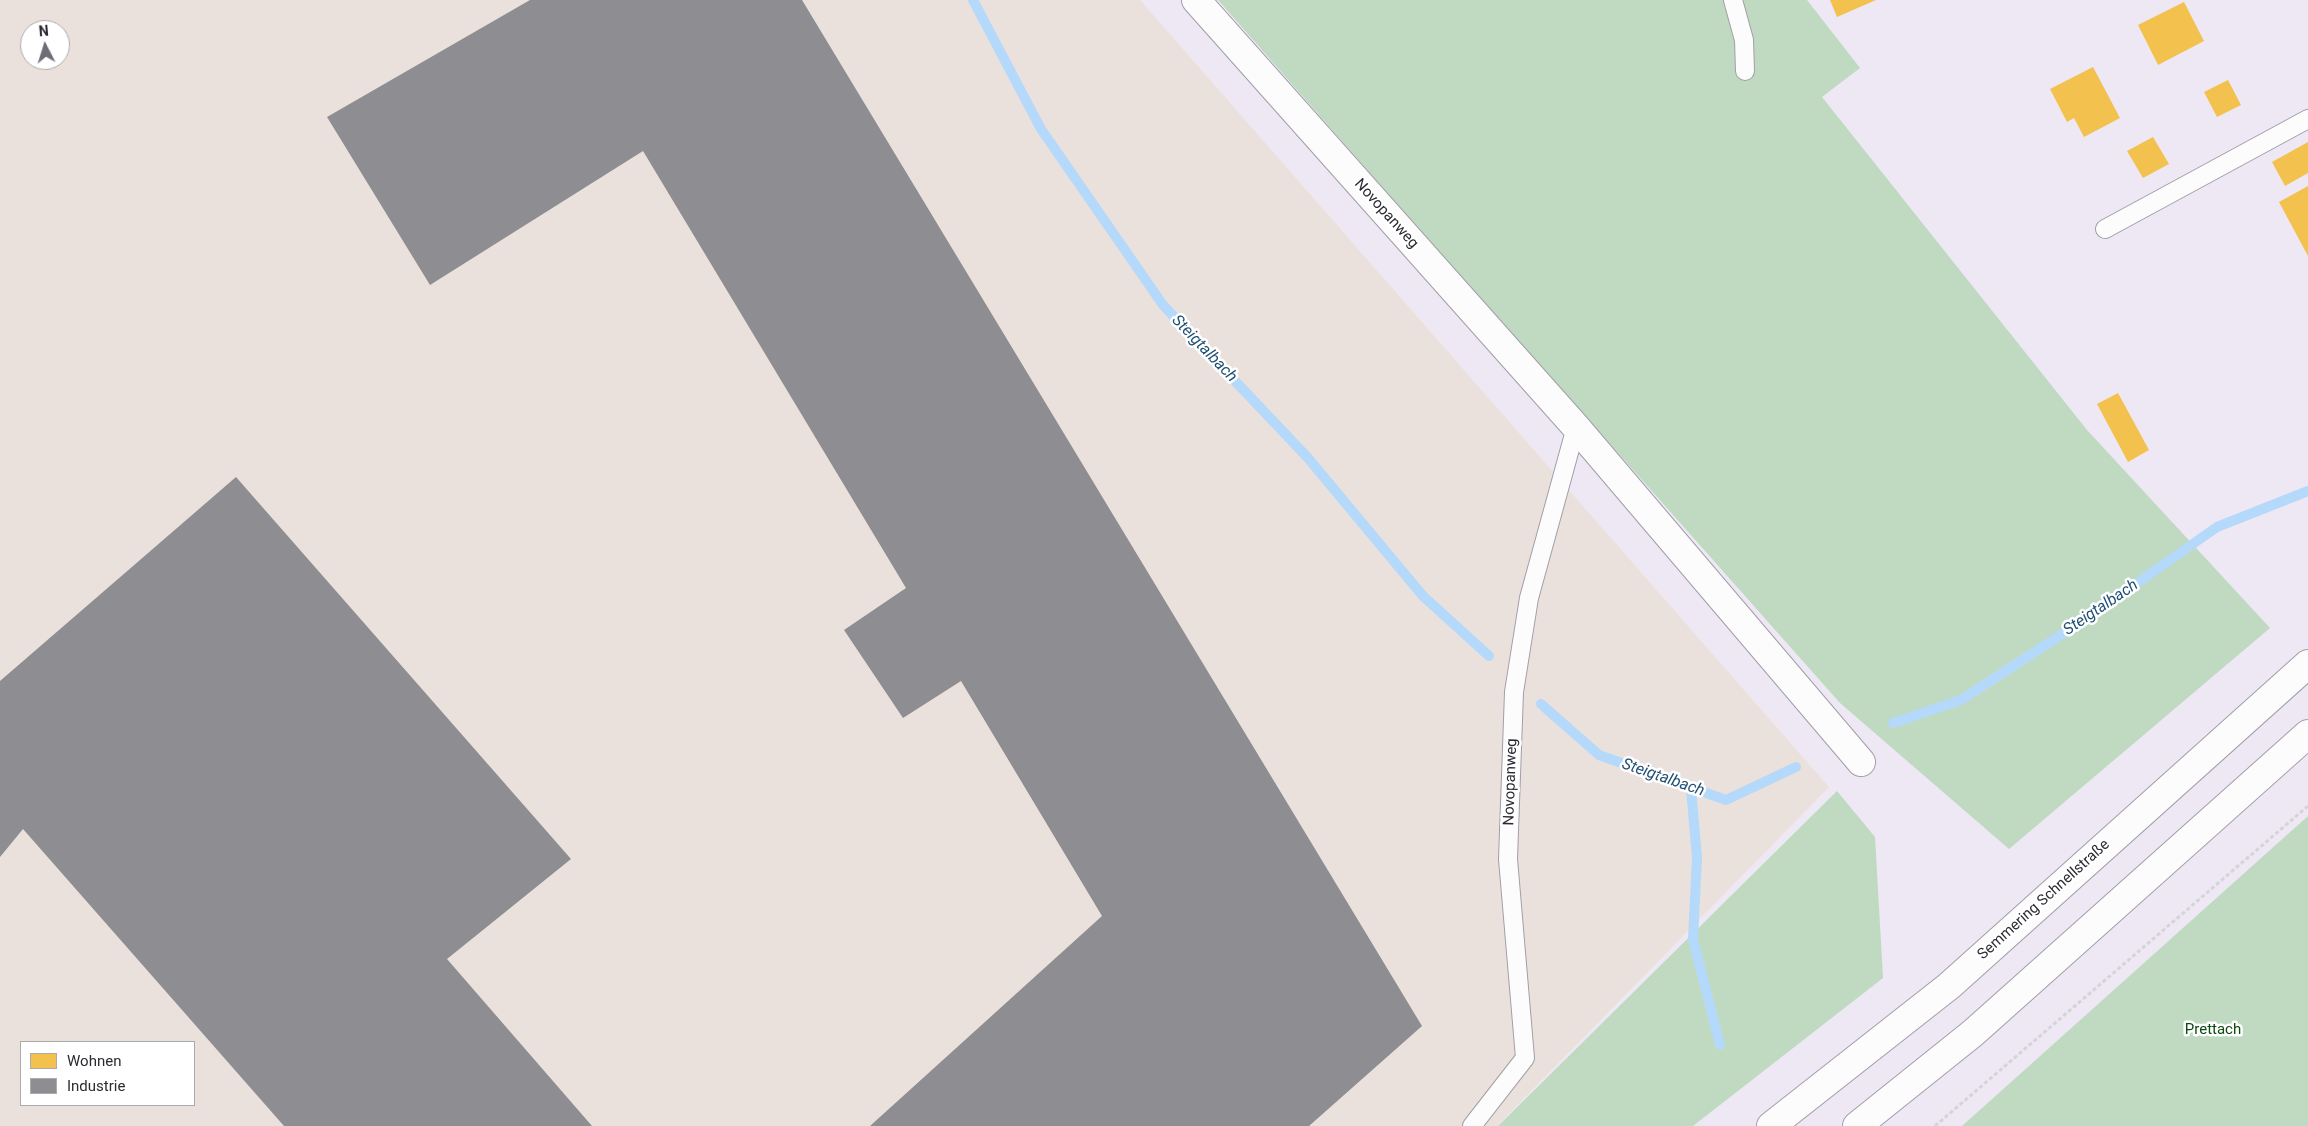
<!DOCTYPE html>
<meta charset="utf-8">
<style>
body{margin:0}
#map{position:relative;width:2308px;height:1126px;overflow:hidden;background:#ede8f4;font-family:Roboto,sans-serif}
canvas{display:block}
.legend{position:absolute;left:20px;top:1041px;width:175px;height:65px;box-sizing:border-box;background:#fff;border:1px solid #abaaad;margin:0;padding:6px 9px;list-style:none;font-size:15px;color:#2d2a32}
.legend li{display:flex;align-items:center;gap:10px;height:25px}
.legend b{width:25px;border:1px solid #abaaad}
.north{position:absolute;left:20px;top:20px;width:50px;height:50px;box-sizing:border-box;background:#fff;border:1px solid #abaaad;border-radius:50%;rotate:355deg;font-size:14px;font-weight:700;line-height:20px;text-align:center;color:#2d2a32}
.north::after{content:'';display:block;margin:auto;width:18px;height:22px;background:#706c76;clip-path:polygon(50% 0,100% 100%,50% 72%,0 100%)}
</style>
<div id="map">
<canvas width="2308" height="1126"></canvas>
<ul class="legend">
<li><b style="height:14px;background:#f2c14e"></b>Wohnen</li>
<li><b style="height:14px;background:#8d8d92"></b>Industrie</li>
</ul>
<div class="north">N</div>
</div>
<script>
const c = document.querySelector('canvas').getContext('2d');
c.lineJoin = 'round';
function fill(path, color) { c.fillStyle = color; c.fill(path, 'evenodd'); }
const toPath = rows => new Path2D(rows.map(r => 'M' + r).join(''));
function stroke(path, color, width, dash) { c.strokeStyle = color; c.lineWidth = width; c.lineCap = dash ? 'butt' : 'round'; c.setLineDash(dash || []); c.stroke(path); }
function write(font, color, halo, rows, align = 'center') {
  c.font = font + ' Roboto,sans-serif'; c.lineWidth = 5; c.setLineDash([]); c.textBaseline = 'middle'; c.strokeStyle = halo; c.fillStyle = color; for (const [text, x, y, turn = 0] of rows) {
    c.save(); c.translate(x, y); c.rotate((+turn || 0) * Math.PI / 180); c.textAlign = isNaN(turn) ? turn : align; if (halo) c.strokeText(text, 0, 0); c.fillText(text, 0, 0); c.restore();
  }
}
const industrial = toPath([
 [0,0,1140,0,1829,787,1497,1126,0,1126],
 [30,30,60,30,60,60,30,60],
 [21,1042,194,1042,194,1105,21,1105]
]);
const green = toPath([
 [1218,0,1807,0,1860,68,1822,97,2087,430,2270,628,2009,849,1840,703,1405,213],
 [1837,791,1875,837,1883,978,1693,1126,1498,1126],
 [2308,816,2308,1126,1962,1126]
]);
const homes = toPath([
 [1830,0,1876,0,1837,17],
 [2184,2,2204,41,2158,65,2138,25],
 [2093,67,2120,118,2084,137,2074,118,2067,122,2050,89],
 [2228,80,2241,105,2217,117,2204,92],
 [2153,137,2169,164,2143,178,2127,151],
 [2308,142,2308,173,2285,186,2272,162],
 [2308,186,2308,256,2279,202],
 [2118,393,2149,450,2128,462,2097,404]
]);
const industry = toPath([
 [530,0,802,0,1422,1026,1309,1126,870,1126,1102,916,961,681,903,718,844,630,906,588,643,151,430,285,327,117],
 [236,477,571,859,447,959,592,1126,284,1126,23,829,0,857,0,681]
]);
const stream = toPath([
 [973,0,1041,129,1163,305,1308,458,1423,596,1489,656],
 [1541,704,1599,755,1726,800,1796,767],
 [1893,723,1961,700,2093,614,2217,527,2308,491],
 [1691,788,1697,858,1693,939,1720,1045]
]);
const path = toPath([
 [1935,1126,2308,806]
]);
const lane = toPath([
 [1733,0,1744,40,1745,71],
 [2105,229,2308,119],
 [1472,1126,1525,1058,1508,859,1514,692,1529,598,1576,427]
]);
const street = toPath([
 [1196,0,1576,427,1861,762]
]);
const highway = toPath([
 [1771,1126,1949,986,2308,664],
 [1857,1126,1973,1033,2308,734]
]);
const streetNames = [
 ["Novopanweg",1386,214,48],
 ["Novopanweg",1511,782,-88],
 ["Semmering Schnellstraße",2044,900,-42]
];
const parkNames = [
 ["Prettach",2213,1030]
];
const waterNames = [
 ["Steigtalbach",1204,349,46],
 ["Steigtalbach",2101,608,-34],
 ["Steigtalbach",1663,778,19]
];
fill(industrial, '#ebe1dc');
fill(green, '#bfdac1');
fill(homes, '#f2c14e');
fill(industry, '#8d8d92');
stroke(stream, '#b4d9fa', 10);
stroke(lane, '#a29ea8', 20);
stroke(street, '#a29ea8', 30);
stroke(highway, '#a29ea8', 30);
stroke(path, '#d6d4d8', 3, [4, 2.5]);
stroke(lane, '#fcfcfd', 18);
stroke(street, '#fcfcfd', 28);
stroke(highway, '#fcfcfd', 28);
write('15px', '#2d2a32', '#fff', streetNames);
write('15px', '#0d4910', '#fff', parkNames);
write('italic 16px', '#1f5074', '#fff', waterNames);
</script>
